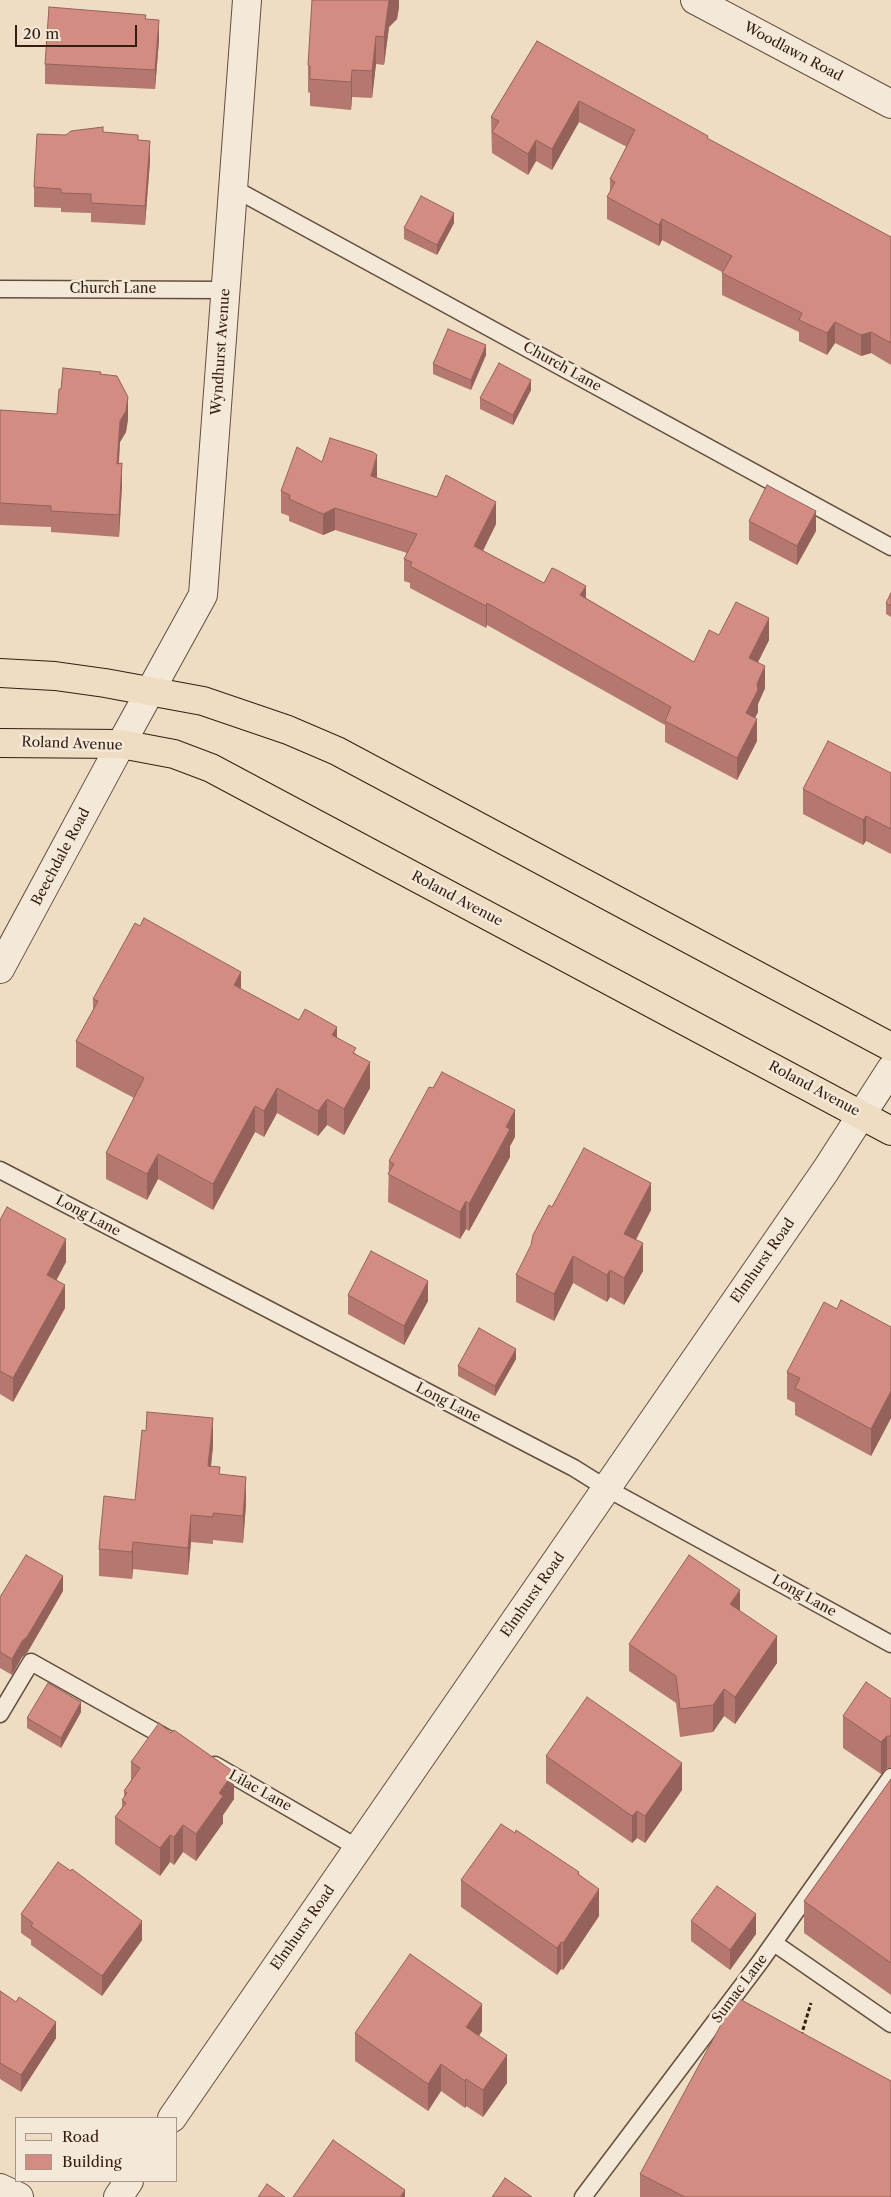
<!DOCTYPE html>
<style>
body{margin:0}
#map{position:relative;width:891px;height:2197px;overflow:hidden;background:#eedcc3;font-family:"Libre Caslon Text",serif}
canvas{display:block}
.legend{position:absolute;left:15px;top:2117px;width:162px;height:65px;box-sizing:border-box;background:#f4e8d8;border:1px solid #a89788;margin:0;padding:6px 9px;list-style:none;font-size:15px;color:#351e11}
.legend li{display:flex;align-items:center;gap:10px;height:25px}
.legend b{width:25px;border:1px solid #a89788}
.scale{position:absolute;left:15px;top:25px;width:122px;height:22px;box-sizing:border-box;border:2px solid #351e11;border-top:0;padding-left:6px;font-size:15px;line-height:18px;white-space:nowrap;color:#351e11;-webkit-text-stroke:4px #f4e8d8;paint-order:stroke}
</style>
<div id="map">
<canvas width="891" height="2197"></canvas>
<ul class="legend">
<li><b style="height:6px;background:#eedcc3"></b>Road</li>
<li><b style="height:14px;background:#d38c82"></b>Building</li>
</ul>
<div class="scale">20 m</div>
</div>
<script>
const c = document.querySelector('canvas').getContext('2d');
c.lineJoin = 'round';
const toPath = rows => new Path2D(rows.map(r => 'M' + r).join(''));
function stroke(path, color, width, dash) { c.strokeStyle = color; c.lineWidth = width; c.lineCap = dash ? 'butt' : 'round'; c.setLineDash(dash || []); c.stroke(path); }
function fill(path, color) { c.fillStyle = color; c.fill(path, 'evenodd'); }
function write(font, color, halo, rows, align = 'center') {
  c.font = font + ' "Libre Caslon Text",serif'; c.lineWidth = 5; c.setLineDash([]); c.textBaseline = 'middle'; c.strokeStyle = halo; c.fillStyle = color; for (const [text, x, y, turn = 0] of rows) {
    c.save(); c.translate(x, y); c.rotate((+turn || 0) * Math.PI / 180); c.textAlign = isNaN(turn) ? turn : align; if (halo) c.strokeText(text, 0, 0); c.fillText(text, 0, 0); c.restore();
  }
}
const path = toPath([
 [801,2036,811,2003]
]);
const service = toPath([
 [233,188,891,547],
 [0,289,225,290],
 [0,1170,574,1468,606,1488,891,1644],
 [0,1714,31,1662,172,1741],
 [215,1765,358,1848],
 [774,1943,891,2024],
 [583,2197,760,1962,891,1777]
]);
const minor = toPath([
 [695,0,891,104],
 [0,969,121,744],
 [172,2118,826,1170,891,1069],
 [0,2188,19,2197],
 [118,2197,129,2181]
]);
const tertiary = toPath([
 [121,744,203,595,247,0]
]);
const primary = toPath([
 [0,673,55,676,105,683,203,701,288,730,337,751,891,1047],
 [0,743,121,744,174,754,211,768,891,1131]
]);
const wall = toPath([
 [399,0,399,7,397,19,389,27,384,65,376,64,372,98,352,97,351,110,310,106,310,93,308,92,308,65],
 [146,19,159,40,155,89,45,84,45,64],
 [537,41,708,139,891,237,891,365,871,353,861,356,835,343,827,355,799,341,799,332,722,295,722,272,662,240,659,246,607,219,607,197,610,192,610,179,627,147,579,122,552,170,536,161,528,175,492,153,491,117],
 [103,132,138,140,150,161,145,225,91,222,91,213,61,212,61,208,34,207,34,187,66,135],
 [454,223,437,255,404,239,404,228],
 [486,355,471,390,433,374,433,364],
 [101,374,128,419,126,432,120,442,119,464,122,485,119,537,51,532,51,527,0,525,0,410,57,414,61,389],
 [531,390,513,425,480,409,480,398],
 [322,462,377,477,377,478,496,524,483,551,544,583,586,598,694,662,719,635,769,640,758,662,765,688,758,704,758,712,755,718,757,741,737,780,665,742,665,725,487,625,486,628,410,588,410,583,404,581,404,559,407,553,335,530,323,535,289,521,289,516,281,513,281,491],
 [749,521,816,531,797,565,749,540],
 [891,593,891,617,886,614,886,603],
 [891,773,891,854,866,841,863,845,803,814,803,789],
 [241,989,299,1020,337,1038,356,1054,370,1088,344,1135,327,1125,318,1136,277,1113,264,1137,255,1132,213,1210,158,1179,147,1200,106,1179,106,1153,134,1098,76,1067,76,1041,93,1010,93,999],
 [515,1137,510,1146,510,1157,469,1231,466,1229,460,1239,388,1202,389,1161],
 [552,1207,651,1210,636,1240,643,1271,624,1305,610,1297,607,1302,573,1283,554,1321,516,1302,516,1275],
 [0,1220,66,1262,56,1280,65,1308,13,1402,0,1394],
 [348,1295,428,1301,404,1345,348,1314],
 [891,1327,891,1418,871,1456,795,1415,795,1403,787,1399,787,1372],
 [516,1359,495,1396,458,1376,458,1366],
 [213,1446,211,1466,220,1474,246,1504,243,1543,213,1540,213,1544,191,1542,188,1575,133,1569,132,1579,99,1576,99,1549,135,1500],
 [63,1591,27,1653,22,1657,12,1675,0,1668,0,1597],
 [740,1611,777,1663,735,1724,724,1716,713,1732,680,1737,676,1703,629,1671,629,1644],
 [891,1699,891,1768,887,1768,881,1774,843,1748,843,1716],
 [81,1712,61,1748,27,1728,27,1718],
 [546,1756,682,1790,645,1843,637,1838,632,1843,546,1783],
 [131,1762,234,1799,223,1815,223,1823,196,1861,183,1852,174,1865,170,1862,160,1876,115,1844,115,1817,122,1807,122,1800,124,1798,124,1791,131,1780],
 [891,1779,891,1995,804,1933,804,1901],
 [515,1833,579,1874,599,1916,563,1970,561,1969,557,1975,461,1907,461,1880],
 [21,1914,142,1940,102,1996,31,1945,31,1940,21,1933],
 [691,1921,756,1934,730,1970,691,1941],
 [0,1991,56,2038,21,2092,0,2079],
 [482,2031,479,2036,507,2083,483,2117,466,2106,465,2108,441,2091,428,2111,355,2061,355,2033],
 [640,2174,891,2197,640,2197]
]);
const shadedWall = toPath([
 [389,0,399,0,399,7,397,19,389,27,384,65,384,37],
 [159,20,159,40,155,89,155,70],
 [376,36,376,64,372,98,372,71],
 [352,70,352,97,351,110,351,82],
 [579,101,579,122,552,170,552,149],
 [536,140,536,161,528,175,528,154],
 [150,141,150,161,145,225,145,206],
 [454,213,454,223,437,255,437,245],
 [662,219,662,240,659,246,659,225],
 [835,322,835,343,827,355,827,333],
 [871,332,871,353,861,356,861,335],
 [486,345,486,355,471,390,471,380],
 [531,380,531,390,513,425,513,415],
 [128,397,128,419,126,432,120,442,117,485,117,464,120,421],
 [377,455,377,477,371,498,371,476],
 [122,463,122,485,119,537,119,515],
 [496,502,496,524,474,568,474,546],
 [335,508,335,530,323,535,323,514],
 [816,511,816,531,797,565,797,546],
 [586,586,586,607,580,595],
 [487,603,487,625,486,628,486,606],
 [769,618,769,640,749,680,749,658],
 [765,666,765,688,758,704,758,712,746,735,746,713,757,684],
 [757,719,757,741,737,780,737,758],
 [866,816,866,841,863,845,863,820],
 [241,972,241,998,234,985],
 [337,1027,337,1053,332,1035],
 [370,1062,370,1088,344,1135,344,1109],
 [277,1088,277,1113,264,1137,264,1111],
 [327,1099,327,1125,318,1136,318,1111],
 [255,1106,255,1132,213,1210,213,1184],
 [515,1110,515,1137,510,1146,510,1157,469,1231,469,1204,506,1127],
 [158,1154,158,1179,147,1200,147,1174],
 [651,1183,651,1210,624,1261,624,1234],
 [466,1201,466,1229,460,1239,460,1212],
 [66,1239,66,1262,47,1298,47,1275],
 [643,1243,643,1271,624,1305,624,1278],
 [573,1256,573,1283,554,1321,554,1294],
 [610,1270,610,1297,607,1302,607,1275],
 [428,1281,428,1301,404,1345,404,1326],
 [65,1285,65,1308,13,1402,13,1378],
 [516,1349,516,1359,495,1396,495,1386],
 [891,1391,891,1418,871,1456,871,1429],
 [213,1418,213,1446,208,1493,208,1466],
 [246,1477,246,1504,243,1543,243,1516],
 [191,1515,191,1542,188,1575,188,1548],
 [133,1542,133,1569,132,1579,132,1552],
 [63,1576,63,1591,27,1653,22,1657,12,1675,12,1659],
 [740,1590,740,1618,730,1604],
 [777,1636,777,1663,735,1724,735,1697],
 [724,1689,724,1716,713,1732,713,1705],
 [81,1702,81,1712,61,1748,61,1738],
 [887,1736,887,1768,881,1774,881,1742],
 [682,1763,682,1790,645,1843,645,1816],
 [234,1772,234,1799,223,1815,223,1823,196,1861,196,1834,219,1793],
 [637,1811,637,1838,632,1843,632,1816],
 [183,1825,183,1852,174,1865,174,1837],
 [170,1835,170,1862,160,1876,160,1848],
 [599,1889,599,1916,563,1970,563,1943],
 [756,1914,756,1934,730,1970,730,1950],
 [142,1921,142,1940,102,1996,102,1976],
 [561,1942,561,1969,557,1975,557,1948],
 [482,2004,482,2031,466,2054,466,2027],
 [56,2022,56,2038,21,2092,21,2075],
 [507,2055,507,2083,483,2117,483,2090],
 [441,2064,441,2091,428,2111,428,2084],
 [466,2079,466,2106,465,2108,465,2081],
 [405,2190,405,2197,400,2197]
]);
const building = toPath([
 [312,0,389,0,384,37,376,36,372,71,352,70,351,82,310,79,310,66,308,65,312,0],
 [49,7,146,15,145,19,159,20,155,70,45,64,49,7],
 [537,41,708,136,707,138,891,237,891,343,871,332,861,335,835,322,827,333,799,320,802,313,722,273,732,256,662,219,659,225,607,197,615,182,610,179,635,130,579,101,552,149,536,140,528,154,492,132,499,121,491,117,537,41],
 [103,127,103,132,138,135,138,140,150,141,145,206,91,203,91,194,61,193,61,189,34,187,37,134,66,135,71,131,103,127],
 [421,196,454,213,437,245,404,228,421,196],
 [448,329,486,345,471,380,433,364,448,329],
 [499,363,531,380,513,415,480,398,499,363],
 [63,368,101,372,100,374,117,376,128,397,126,411,120,421,117,464,122,463,119,515,51,511,51,506,0,503,0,410,57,414,59,389,61,389,63,368],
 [330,438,373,452,377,455,371,476,437,497,446,475,496,502,474,546,544,583,552,568,557,570,586,586,580,595,694,662,709,630,719,635,736,602,769,618,749,658,765,666,757,684,758,690,746,713,757,719,737,758,665,721,671,707,487,603,486,606,410,566,412,562,404,559,417,534,335,508,323,514,289,499,290,495,281,491,297,447,322,462,330,438],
 [767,485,816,511,797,546,749,521,767,485],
 [891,593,891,606,886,603,891,593],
 [828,741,891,773,891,829,866,816,863,820,803,789,828,741],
 [144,918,241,972,234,985,299,1020,305,1009,337,1027,332,1035,356,1048,353,1053,370,1062,344,1109,327,1099,318,1111,277,1088,264,1111,255,1106,213,1184,158,1154,147,1174,106,1153,144,1078,76,1041,98,1001,93,999,135,923,140,926,144,918],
 [442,1072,515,1110,506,1127,510,1129,469,1204,466,1201,460,1212,388,1174,394,1164,389,1161,429,1087,433,1088,442,1072],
 [584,1148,651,1183,624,1234,643,1243,624,1278,610,1270,607,1275,573,1256,554,1294,516,1275,531,1245,533,1235,549,1205,552,1207,584,1148],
 [7,1207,66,1239,47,1275,65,1285,13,1378,0,1371,0,1220,7,1207],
 [371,1251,428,1281,404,1326,348,1295,371,1251],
 [841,1300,891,1327,891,1391,871,1429,795,1388,800,1378,787,1372,824,1302,837,1309,841,1300],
 [479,1328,516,1349,495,1386,458,1366,479,1328],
 [147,1412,213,1418,208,1466,220,1467,219,1474,246,1477,243,1516,213,1513,213,1517,191,1515,188,1548,133,1542,132,1552,99,1549,104,1496,135,1500,142,1430,146,1431,147,1412],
 [26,1555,63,1576,27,1637,22,1641,12,1659,0,1652,0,1597,26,1555],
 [689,1555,740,1590,730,1604,777,1636,735,1697,724,1689,713,1705,680,1709,676,1676,629,1644,689,1555],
 [866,1682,891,1699,891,1736,887,1736,881,1742,843,1716,866,1682],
 [48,1683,81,1702,61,1738,27,1718,48,1683],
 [587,1697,682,1763,645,1816,637,1811,632,1816,546,1756,587,1697],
 [159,1723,171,1733,174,1730,234,1772,219,1793,223,1796,196,1834,183,1825,174,1837,170,1835,160,1848,115,1817,126,1803,122,1800,127,1793,124,1791,140,1768,131,1762,159,1723],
 [891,1779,891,1963,804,1901,891,1779],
 [501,1824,515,1833,516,1830,579,1872,578,1874,599,1889,563,1943,561,1942,557,1948,461,1880,501,1824],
 [58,1862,71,1871,72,1869,142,1921,102,1976,31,1926,33,1923,21,1914,58,1862],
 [717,1886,756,1914,730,1950,691,1921,717,1886],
 [410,1954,482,2004,466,2027,507,2055,483,2090,466,2079,465,2081,441,2064,428,2084,355,2033,410,1954],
 [0,1991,16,2002,19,1997,56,2022,21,2075,0,2063,0,1991],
 [736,1997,891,2081,891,2197,685,2197,640,2174,736,1997],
 [333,2140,405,2190,400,2197,293,2197,333,2140],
 [505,2178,532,2197,492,2197,505,2178],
 [267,2184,285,2197,258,2197,267,2184]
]);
const streetNames = [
 ["Woodlawn Road",793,52,28],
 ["Church Lane",113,289],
 ["Wyndhurst Avenue",221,352,-86],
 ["Church Lane",562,367,29],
 ["Roland Avenue",72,744,2],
 ["Beechdale Road",61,857,-62],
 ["Roland Avenue",457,899,28],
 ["Roland Avenue",814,1089,28],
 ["Long Lane",88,1216,28],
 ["Elmhurst Road",763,1261,-55],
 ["Long Lane",448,1403,27],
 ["Elmhurst Road",533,1595,-55],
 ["Long Lane",804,1596,29],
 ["Lilac Lane",260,1791,29],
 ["Elmhurst Road",303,1928,-55],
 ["Sumac Lane",740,1989,-53]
];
stroke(service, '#634e3e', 19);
stroke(minor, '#634e3e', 30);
stroke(tertiary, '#634e3e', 30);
stroke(primary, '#351e11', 30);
stroke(path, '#351e11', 3, [4, 2.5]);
stroke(service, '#f4e8d8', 16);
stroke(minor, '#f4e8d8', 28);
stroke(tertiary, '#f4e8d8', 28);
stroke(primary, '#eedcc3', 28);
fill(wall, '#b57870');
fill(shadedWall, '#94625b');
fill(building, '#d38c82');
stroke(building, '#94625b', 1);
write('14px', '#351e11', '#f4e8d8', streetNames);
</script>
